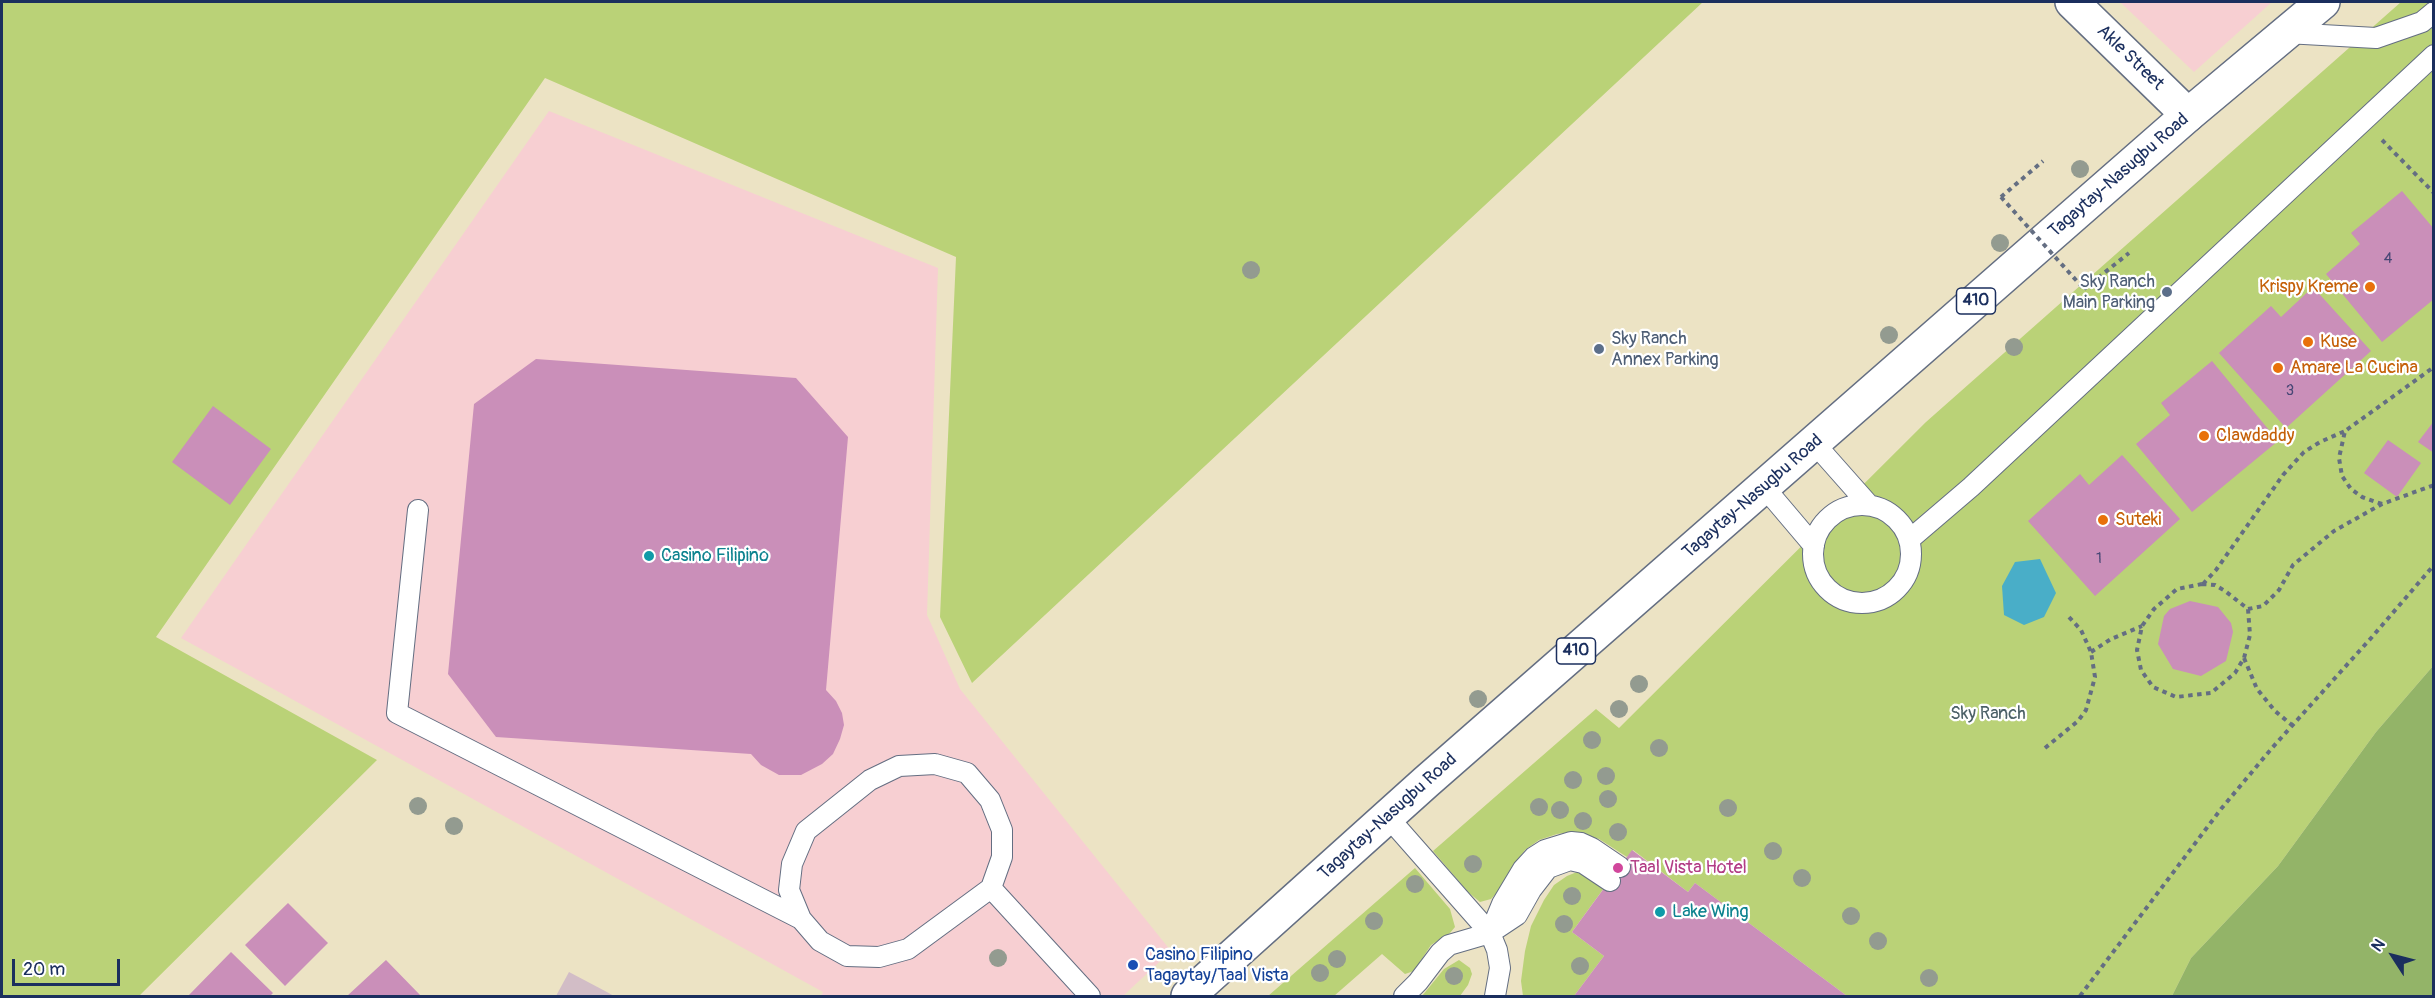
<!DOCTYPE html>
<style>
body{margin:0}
#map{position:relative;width:2435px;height:998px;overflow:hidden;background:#ece3c4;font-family:Pangolin,sans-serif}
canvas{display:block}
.frame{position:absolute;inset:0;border:3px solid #1b2f5e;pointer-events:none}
.north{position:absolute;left:2363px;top:926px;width:60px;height:60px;-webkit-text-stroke:4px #fff;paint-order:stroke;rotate:306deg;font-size:16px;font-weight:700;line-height:24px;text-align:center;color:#1b2f5e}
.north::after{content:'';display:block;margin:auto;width:21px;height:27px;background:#1b2f5e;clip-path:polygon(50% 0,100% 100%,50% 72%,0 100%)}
.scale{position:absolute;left:12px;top:959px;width:108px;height:27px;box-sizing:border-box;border:3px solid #1b2f5e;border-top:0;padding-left:8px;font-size:18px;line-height:21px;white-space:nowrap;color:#1b2f5e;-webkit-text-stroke:4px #fff;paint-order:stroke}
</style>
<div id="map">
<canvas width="2435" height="998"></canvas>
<div class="frame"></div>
<div class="north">N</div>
<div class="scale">20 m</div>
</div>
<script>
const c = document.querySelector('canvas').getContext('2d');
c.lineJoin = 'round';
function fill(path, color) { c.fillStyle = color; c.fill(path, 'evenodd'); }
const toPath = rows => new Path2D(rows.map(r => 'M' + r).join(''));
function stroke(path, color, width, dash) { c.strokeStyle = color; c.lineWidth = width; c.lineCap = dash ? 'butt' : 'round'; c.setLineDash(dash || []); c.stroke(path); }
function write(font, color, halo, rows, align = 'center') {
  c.font = font + ' Pangolin,sans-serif'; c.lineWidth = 4.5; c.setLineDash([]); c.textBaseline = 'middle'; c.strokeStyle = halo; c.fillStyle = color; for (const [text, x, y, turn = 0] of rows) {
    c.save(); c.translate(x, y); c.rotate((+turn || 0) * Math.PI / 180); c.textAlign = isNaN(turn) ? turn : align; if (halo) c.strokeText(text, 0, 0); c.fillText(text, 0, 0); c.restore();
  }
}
const built = toPath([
 [2120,2,2272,2,2194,72],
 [549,111,938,268,927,615,960,689,1171,951,1123,996,821,996,823,992,181,638]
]);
const industrial = toPath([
 [569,972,605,991,614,996,556,996]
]);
const green = toPath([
 [2,2,1703,2,972,683,940,617,956,257,545,78,156,637,377,760,139,996,2,996],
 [2401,2,2433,2,2433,666,2376,732,2278,866,2191,958,2172,996,1847,996,1695,883,1688,892,1633,850,1627,857,1599,839,1573,832,1557,834,1539,840,1525,850,1514,865,1509,880,1491,899,1480,902,1468,892,1433,851,1596,709,1619,728,1926,422],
 [1415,868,1450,909,1455,927,1450,933,1431,945,1414,971,1405,974,1382,954,1334,996,1268,996],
 [1577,872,1586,875,1604,888,1572,932,1604,956,1574,996,1523,996,1521,981,1525,951,1531,926,1544,900,1554,885,1567,876],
 [1459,960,1470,968,1472,974,1468,985,1460,996,1422,996,1444,969]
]);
const forest = toPath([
 [2433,666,2433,996,2172,996,2191,958,2278,866,2376,732]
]);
const water = toPath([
 [2040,559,2056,593,2044,617,2024,625,2004,615,2002,586,2015,562]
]);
const building = toPath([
 [2402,191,2434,229,2434,299,2382,342,2326,274,2360,244,2351,233],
 [2313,287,2371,351,2286,428,2219,353,2271,306,2281,317],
 [536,359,796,378,848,437,826,690,836,701,842,713,844,725,840,739,833,754,822,764,801,775,779,775,761,765,751,754,496,737,448,674,474,404],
 [2212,361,2278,441,2192,512,2136,444,2170,415,2161,403],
 [213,406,271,449,230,505,172,462],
 [2434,421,2434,453,2418,442],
 [2388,440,2421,463,2397,497,2364,473],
 [2122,455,2180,519,2095,596,2028,521,2080,474,2089,485],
 [2190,601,2218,607,2231,623,2233,632,2226,661,2201,676,2173,669,2158,644,2164,616,2170,609],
 [1632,850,1688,892,1695,883,1847,996,1574,996,1604,956,1572,932],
 [288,903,328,943,285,986,245,945],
 [231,952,273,993,270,996,188,996],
 [386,960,421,996,347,996]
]);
const path = toPath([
 [2382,140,2434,193],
 [2001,197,2043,161],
 [2084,289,2129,253],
 [2382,504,2362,497,2351,489,2342,476,2339,458,2345,431,2434,367],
 [2202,584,2215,585,2225,591,2248,609,2250,635,2244,658,2235,673,2211,693,2176,697,2153,687,2141,670,2137,650,2142,626,2154,609,2177,589,2202,584],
 [2203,584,2216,570,2283,475,2304,452,2320,442,2345,431],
 [2248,609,2263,606,2279,590,2293,565,2334,531,2382,504,2434,485],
 [2091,652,2111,639,2142,626],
 [2244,658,2257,689,2275,711,2293,726],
 [2045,748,2078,721,2086,710,2095,677,2091,652,2081,630,2067,615],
 [2080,996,2221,809,2272,748,2372,637,2434,565]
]);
const service = toPath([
 [2286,33,2376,38,2422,22,2434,12],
 [1815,444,1869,505],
 [1764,487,1814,546],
 '1813 554a49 49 0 1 1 98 0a49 49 0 1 1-98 0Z',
 [418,510,397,713,801,919],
 [1909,540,1971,487,2434,55],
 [935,764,967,773,990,800,1002,830,1002,857,991,888,908,949,879,957,847,956,820,941,801,919,789,890,792,864,806,831,870,780,899,766,935,764],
 [1387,816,1490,933,1497,950,1500,968,1495,996],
 [991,888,1090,996],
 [1490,933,1502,904,1523,869,1534,857,1545,850,1571,842,1581,843,1592,848,1620,867],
 [1404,996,1418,982,1440,953,1449,945,1490,933,1517,915,1531,890,1548,868,1570,860,1583,863,1610,881]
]);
const tertiary = toPath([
 [2072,2,2188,115]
]);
const primary = toPath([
 [1188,996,1426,782,2188,115,2323,2]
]);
const pathBridge = toPath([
 [2001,197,2084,289]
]);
const trees = [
 [2080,169],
 [2000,243],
 [1251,270],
 [1889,335],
 [2014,347],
 [1639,684],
 [1478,699],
 [1619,709],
 [1592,740],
 [1659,748],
 [1606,776],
 [1573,780],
 [1608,799],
 [418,806],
 [1539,807],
 [1728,808],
 [1560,810],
 [1583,821],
 [454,826],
 [1618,832],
 [1773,851],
 [1473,864],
 [1802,878],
 [1415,884],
 [1572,896],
 [1851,916],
 [1374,921],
 [1564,924],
 [1878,941],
 [998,958],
 [1337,959],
 [1580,966],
 [1320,973],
 [1454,976],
 [1929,978]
];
const markers = [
 [2370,287,6,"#e8710a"],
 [2167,292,6,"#5c6f8a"],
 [2308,342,6,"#e8710a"],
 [1599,349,6,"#5c6f8a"],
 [2278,368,6,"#e8710a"],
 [2204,436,6,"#e8710a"],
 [2103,520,6,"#e8710a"],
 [649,556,6,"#0f9aa8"],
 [1618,868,6,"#d1479c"],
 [1660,912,6,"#0f9aa8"],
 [1133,965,6,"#1a4fb4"]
];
const numberNames = [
 ["4",2388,259],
 ["3",2290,391],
 ["1",2099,559]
];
const shields = [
 [1976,301,39],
 [1576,651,39]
];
const shieldNames = [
 ["410",1976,301],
 ["410",1576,651]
];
const streetNames = [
 ["Akle Street",2130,58,44],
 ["Tagaytay-Nasugbu Road",2119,176,-41],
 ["Tagaytay-Nasugbu Road",1753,497,-41],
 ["Tagaytay-Nasugbu Road",1388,817,-42]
];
const serviceNames = [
 ["Sky Ranch",2155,282],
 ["Main Parking",2155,303],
 ["Sky Ranch",1611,339,"left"],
 ["Annex Parking",1611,360,"left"]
];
const foodNames = [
 ["Krispy Kreme",2358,287,"right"],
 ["Kuse",2320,342],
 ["Amare La Cucina",2290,368],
 ["Clawdaddy",2216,436],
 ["Suteki",2115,520]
];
const cultureNames = [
 ["Casino Filipino",661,556],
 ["Lake Wing",1672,912]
];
const parkNames = [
 ["Sky Ranch",1988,714]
];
const hotelNames = [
 ["Taal Vista Hotel",1630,868]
];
const transitNames = [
 ["Casino Filipino",1145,955],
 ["Tagaytay/Taal Vista",1145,976]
];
fill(built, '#f7cfd2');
fill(industrial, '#d2bdc6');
fill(green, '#bad277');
fill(forest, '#93b468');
fill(water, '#49aec8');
fill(building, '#ca8fb9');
stroke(service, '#646e82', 22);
stroke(tertiary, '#646e82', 36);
stroke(primary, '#646e82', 36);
stroke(path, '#646e82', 4, [4.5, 4.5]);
stroke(service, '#fff', 20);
stroke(tertiary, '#fff', 33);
stroke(primary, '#fff', 33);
stroke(pathBridge, '#646e82', 4, [4.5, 4.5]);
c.fillStyle = '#939b90';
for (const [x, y] of trees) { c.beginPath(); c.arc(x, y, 9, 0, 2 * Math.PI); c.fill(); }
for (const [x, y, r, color] of markers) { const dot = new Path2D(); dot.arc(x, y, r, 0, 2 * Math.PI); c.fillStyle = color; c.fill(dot); stroke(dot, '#fff', 2); }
write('15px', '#474775', null, numberNames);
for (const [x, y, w] of shields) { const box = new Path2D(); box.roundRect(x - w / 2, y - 13, w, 26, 4.5); c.fillStyle = '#fff'; c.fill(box); stroke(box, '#1b2f5e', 1.5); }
write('bold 16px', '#1b2f5e', null, shieldNames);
write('18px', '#1b2f5e', '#fff', streetNames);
write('18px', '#4e5e75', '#fff', serviceNames, 'right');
write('18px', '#c56008', '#fff', foodNames, 'left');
write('18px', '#0d838f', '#fff', cultureNames, 'left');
write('18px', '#4b6066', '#fff', parkNames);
write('18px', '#b23c85', '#fff', hotelNames, 'left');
write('18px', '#164399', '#fff', transitNames, 'left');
</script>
